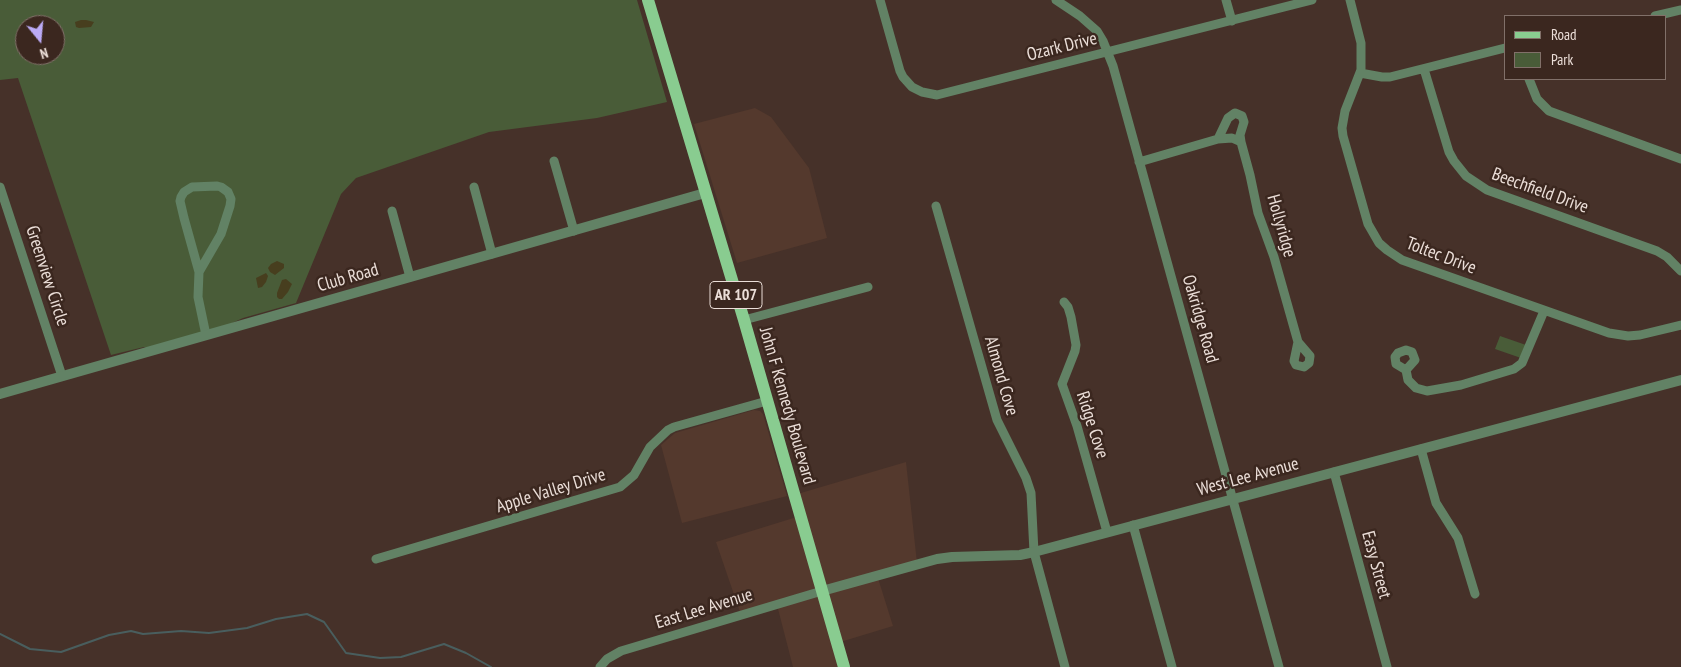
<!DOCTYPE html>
<style>
body{margin:0}
#map{position:relative;width:1681px;height:667px;overflow:hidden;background:#463129;font-family:"PT Sans Narrow",sans-serif}
canvas{display:block}
.legend{position:absolute;left:1504px;top:15px;width:162px;height:65px;box-sizing:border-box;background:#3b271f;border:1px solid #817069;margin:0;padding:6px 9px;list-style:none;font-size:15px;color:#ebded8}
.legend li{display:flex;align-items:center;gap:10px;height:25px}
.legend b{width:25px;border:1px solid #817069}
.north{position:absolute;left:15px;top:15px;width:50px;height:50px;box-sizing:border-box;background:#3b271f;border:1px solid #817069;border-radius:50%;rotate:163deg;font-size:14px;font-weight:700;line-height:20px;text-align:center;color:#ebded8}
.north::after{content:'';display:block;margin:auto;width:18px;height:22px;background:#bbaaf6;clip-path:polygon(50% 0,100% 100%,50% 72%,0 100%)}
</style>
<div id="map">
<canvas width="1681" height="667"></canvas>
<ul class="legend">
<li><b style="height:6px;background:#89cc90"></b>Road</li>
<li><b style="height:14px;background:#495c38"></b>Park</li>
</ul>
<div class="north">N</div>
</div>
<script>
const c = document.querySelector('canvas').getContext('2d');
c.lineJoin = 'round';
function fill(path, color) { c.fillStyle = color; c.fill(path, 'evenodd'); }
const toPath = rows => new Path2D(rows.map(r => 'M' + r).join(''));
function stroke(path, color, width, dash) { c.strokeStyle = color; c.lineWidth = width; c.lineCap = dash ? 'butt' : 'round'; c.setLineDash(dash || []); c.stroke(path); }
function write(font, color, halo, rows, align = 'center') {
  c.font = font + ' "PT Sans Narrow",sans-serif'; c.lineWidth = 5; c.setLineDash([]); c.textBaseline = 'middle'; c.strokeStyle = halo; c.fillStyle = color; for (const [text, x, y, turn = 0] of rows) {
    c.save(); c.translate(x, y); c.rotate((+turn || 0) * Math.PI / 180); c.textAlign = isNaN(turn) ? turn : align; if (halo) c.strokeText(text, 0, 0); c.fillText(text, 0, 0); c.restore();
  }
}
const built = toPath([
 [755,108,771,117,809,168,827,238,737,263,694,124],
 [754,410,760,411,763,414,787,496,682,523,661,445,675,433],
 [906,462,917,563,877,575,893,626,837,643,844,667,793,667,777,605,741,615,716,542,800,516,794,495]
]);
const green = toPath([
 [0,0,637,0,667,102,597,118,489,132,356,178,341,194,296,303,243,318,206,335,152,351,144,347,111,355,18,78,0,80],
 [25,25,55,25,55,55,25,55],
 [1500,336,1526,345,1521,358,1495,349]
]);
const sand = toPath([
 [81,20,86,20,94,22,91,27,79,28,76,27,75,22],
 [277,261,284,264,284,268,275,275,270,272,268,268,271,264],
 [266,273,268,276,266,282,262,287,258,288,256,278],
 [286,279,292,284,288,292,282,299,279,299,277,297,277,293,282,280]
]);
const stream = toPath([
 [0,634,30,649,61,652,109,635,131,631,143,634,181,631,209,633,247,628,276,619,307,614,324,622,346,653,380,658,401,657,444,644,466,653,491,667]
]);
const minor = toPath([
 [880,0,900,71,903,77,912,87,922,92,937,95,1312,0],
 [1056,0,1080,16,1097,31,1103,41,1113,66,1279,667],
 [1226,0,1232,21],
 [1350,0,1361,43,1361,70,1345,111,1342,128,1343,136,1368,224,1379,243,1387,250,1402,260,1609,333,1628,336,1640,335,1681,325],
 [1655,16,1681,10],
 [1424,69,1449,152,1454,161,1466,176,1487,190,1657,251,1667,257,1681,271],
 [1360,73,1382,77,1390,77,1505,48],
 [1529,79,1537,99,1549,111,1681,159],
 [1218,139,1232,138,1241,142,1250,175,1258,213,1274,257,1298,342,1310,356,1309,363,1304,367,1296,365,1294,361,1298,342],
 [554,161,574,231],
 [1139,162,1218,139,1228,118,1235,113,1242,116,1244,122,1240,135,1241,142],
 [217,186,221,187,228,192,231,199,230,206,221,234,199,272,184,218,180,201,181,197,184,192,192,187,217,186],
 [0,187,62,376],
 [474,187,492,254],
 [936,206,997,420,1026,478,1031,493,1034,552,1065,667],
 [392,211,410,277],
 [199,272,198,297,206,335],
 [1064,302,1068,307,1071,317,1076,345,1075,351,1062,384,1077,426,1107,532],
 [744,320,868,287],
 [1406,370,1396,364,1395,357,1398,353,1406,350,1412,352,1415,360,1406,370,1408,380,1416,388,1427,391,1461,385,1514,369,1522,363,1544,311],
 [1421,449,1436,503,1458,538,1475,594],
 [1334,472,1387,667],
 [1133,525,1172,667],
 [376,559,620,487,634,475,650,447,668,430,674,427,767,401],
 [600,667,607,659,621,651,822,591]
]);
const tertiary = toPath([
 [0,394,705,193],
 [822,591,937,559,952,557,1020,555,1034,552,1681,380]
]);
const primary = toPath([
 [648,0,744,320,844,667]
]);
const shields = [
 [736,295,52]
];
const shieldNames = [
 ["AR 107",736,295]
];
const streetNames = [
 ["Ozark Drive",1062,47,-14],
 ["Beechfield Drive",1540,191,20],
 ["Hollyridge",1281,226,74],
 ["Toltec Drive",1441,256,21],
 ["Greenview Circle",47,276,72],
 ["Club Road",348,278,-16],
 ["Oakridge Road",1200,319,74],
 ["Almond Cove",1001,376,74],
 ["John F Kennedy Boulevard",787,406,74],
 ["Ridge Cove",1092,425,72],
 ["West Lee Avenue",1248,477,-15],
 ["Apple Valley Drive",551,491,-17],
 ["Easy Street",1376,565,75],
 ["East Lee Avenue",704,609,-17]
];
fill(built, '#54392d');
fill(green, '#495c38');
fill(sand, '#473e1e');
stroke(stream, '#495e5e', 2);
stroke(minor, '#628265', 9);
stroke(tertiary, '#628265', 10);
stroke(primary, '#89cc90', 12);
for (const [x, y, w] of shields) { const box = new Path2D(); box.roundRect(x - w / 2, y - 13.5, w, 27, 4); c.fillStyle = '#3b271f'; c.fill(box); stroke(box, '#ebded8', 1); }
write('bold 16px', '#ebded8', null, shieldNames);
write('18px', '#ebded8', '#3b271f', streetNames);
</script>
